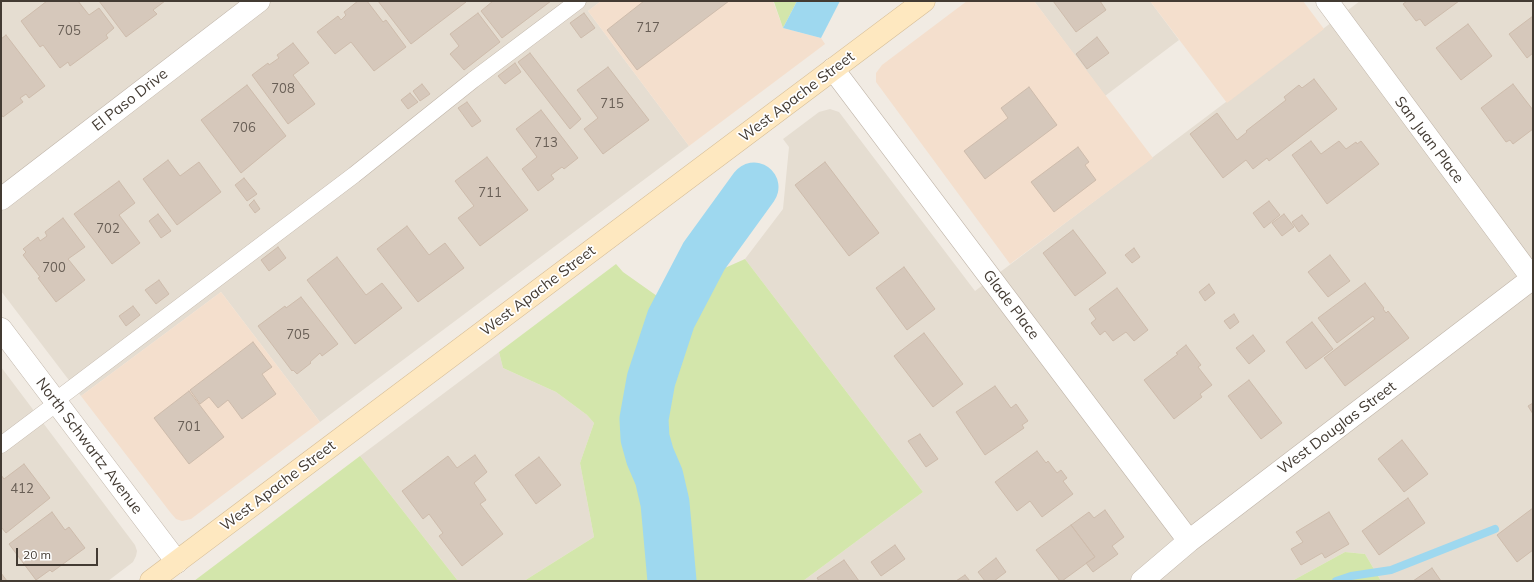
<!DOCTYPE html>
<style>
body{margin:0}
#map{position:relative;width:1534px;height:582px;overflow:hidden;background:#f1ebe3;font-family:Mulish,sans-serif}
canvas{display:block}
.frame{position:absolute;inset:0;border:2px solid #433b33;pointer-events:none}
.scale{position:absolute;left:16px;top:548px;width:82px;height:18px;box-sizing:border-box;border:2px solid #433b33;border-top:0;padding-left:5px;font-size:12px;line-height:14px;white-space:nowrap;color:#433b33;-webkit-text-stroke:3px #fff;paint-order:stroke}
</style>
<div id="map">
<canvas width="1534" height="582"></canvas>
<div class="frame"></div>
<div class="scale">20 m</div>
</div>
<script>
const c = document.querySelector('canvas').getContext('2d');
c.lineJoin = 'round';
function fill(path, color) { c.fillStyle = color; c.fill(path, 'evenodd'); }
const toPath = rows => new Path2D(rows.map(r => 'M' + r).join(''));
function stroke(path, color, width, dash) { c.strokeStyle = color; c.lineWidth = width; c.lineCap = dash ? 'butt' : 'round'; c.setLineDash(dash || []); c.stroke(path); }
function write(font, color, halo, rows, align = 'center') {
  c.font = font + ' Mulish,sans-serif'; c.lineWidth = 3.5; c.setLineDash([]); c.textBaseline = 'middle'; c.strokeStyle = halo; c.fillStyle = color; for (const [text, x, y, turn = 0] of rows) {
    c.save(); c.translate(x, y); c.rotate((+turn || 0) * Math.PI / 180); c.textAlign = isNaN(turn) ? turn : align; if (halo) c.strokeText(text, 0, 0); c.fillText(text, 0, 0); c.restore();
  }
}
const residential = toPath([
 [1,1,601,1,588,11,689,146,320,422,221,292,81,396,1,291],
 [1034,1,1150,1,1179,40,1105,96],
 [1360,1,1530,1,1533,6,1533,581,1381,581,1365,554,1345,552,1292,581,803,581,923,492,745,259,783,209,789,147,783,139,819,112,830,109,839,112,975,291],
 [499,352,503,368,556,392,587,415,594,423,580,463,594,537,524,581,458,581,360,456],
 [1,367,135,545,137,551,136,556,133,562,108,581,1,581]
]);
const commercial = toPath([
 [601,1,773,1,783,28,821,38,825,44,689,146,588,11],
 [967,1,1034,1,1153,158,1010,264,876,82,876,73,882,65],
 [1150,1,1303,1,1324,29,1227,103],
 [221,292,320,422,191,519,182,521,176,519,170,512,81,396]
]);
const green = toPath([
 [773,1,797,1,783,28,774,2],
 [745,259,923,492,803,581,682,581,674,487,663,449,658,421,693,321,718,271],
 [616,264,623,272,657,296,676,288,671,305,655,329,642,364,628,428,656,494,663,581,524,581,594,537,580,463,594,423,587,415,556,392,503,368,499,352],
 [360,456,458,581,194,581],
 [1345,552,1365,554,1381,581,1292,581]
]);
const sand = toPath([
 [739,180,769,188,764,202,718,271,693,321,658,420,663,449,681,521,682,581,663,581,656,494,628,428,642,364,655,329,671,305,685,263,731,196]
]);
const water = toPath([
 [797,1,840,1,821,38,783,28]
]);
const stream = toPath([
 [1336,581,1351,576,1391,570,1495,529]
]);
const river = toPath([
 [672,581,665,503,659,477,650,456,645,438,644,419,651,380,671,319,704,256,754,187]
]);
const building = toPath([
 [47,1,78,1,89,15,99,8,114,28,106,35,108,38,70,66,68,62,60,68,43,45,40,47,21,21,47,1],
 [99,1,165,1,153,10,157,14,126,37,99,1],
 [358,1,367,1,383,22,386,20,406,47,374,71,351,42,335,54,317,32,338,16,341,20,346,15,344,12,358,1],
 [378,1,465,1,466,2,411,44,378,1],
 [493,1,551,1,502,38,481,11,493,1],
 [644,1,729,1,637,70,607,30,644,1],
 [1053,1,1100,1,1106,10,1076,32,1053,1],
 [1407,1,1459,1,1425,26,1420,19,1416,21,1403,4,1407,1],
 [478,13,500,42,464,70,450,54,459,46,450,34,478,13],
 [584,13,595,28,581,38,570,23,584,13],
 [1533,16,1533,53,1527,58,1509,34,1533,16],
 [1468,24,1492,56,1461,80,1436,48,1468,24],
 [6,35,45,86,29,98,26,94,20,98,23,102,3,117,1,114,1,39,6,35],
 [1097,37,1109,53,1087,69,1076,54,1097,37],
 [293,43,309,63,293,75,315,104,288,124,252,75,268,63,269,65,279,58,277,55,293,43],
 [530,53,581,119,570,129,518,62,530,53],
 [515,63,521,72,505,84,498,76,515,63],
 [608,67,649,120,603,154,584,129,598,118,577,90,608,67],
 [1314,79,1337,109,1269,161,1267,158,1253,169,1246,160,1223,178,1190,134,1217,113,1237,140,1247,132,1246,131,1286,100,1284,97,1299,85,1302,88,1314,79],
 [422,84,430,94,420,101,413,91,422,84],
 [1513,84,1533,110,1533,129,1513,144,1510,140,1506,142,1481,108,1513,84],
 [247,85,286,136,241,173,201,120,247,85],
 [1029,87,1057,125,985,179,964,151,1008,118,1001,108,1029,87],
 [410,93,418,102,408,109,401,100,410,93],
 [467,102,481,121,472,127,458,108,467,102],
 [541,110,578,158,564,169,562,167,551,175,554,179,538,191,522,169,537,157,516,129,541,110],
 [1311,141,1321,154,1339,141,1346,149,1356,142,1357,144,1361,141,1379,164,1327,204,1292,155,1311,141],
 [1078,147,1089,162,1085,165,1096,180,1054,212,1031,182,1078,147],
 [487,157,528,210,480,246,458,218,474,206,455,181,487,157],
 [168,160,180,176,199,162,221,192,177,225,143,179,168,160],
 [825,162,879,233,849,256,795,185,825,162],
 [244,178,257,194,247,201,235,185,244,178],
 [119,181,135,203,119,215,140,243,112,264,74,214,119,181],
 [254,200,260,209,255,213,249,205,254,200],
 [1269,201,1280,215,1264,228,1253,213,1269,201],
 [158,214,171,231,161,238,149,221,158,214],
 [1284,214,1294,227,1282,236,1272,223,1284,214],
 [1302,215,1309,224,1299,232,1292,222,1302,215],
 [63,218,85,247,68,259,85,280,56,302,38,278,40,277,23,255,26,252,23,249,38,237,40,241,47,236,45,232,63,218],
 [407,226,429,255,445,243,464,268,418,302,377,249,407,226],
 [1073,230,1106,273,1075,296,1043,253,1073,230],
 [278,247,286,258,269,271,261,260,278,247],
 [1134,248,1140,257,1132,263,1125,255,1134,248],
 [1330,255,1350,281,1328,297,1308,272,1330,255],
 [337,257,366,295,382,283,402,308,355,344,307,280,337,257],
 [904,267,935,309,907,330,876,288,904,267],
 [159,280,169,294,156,304,145,290,159,280],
 [1365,283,1384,308,1383,309,1386,313,1388,311,1409,338,1345,386,1324,358,1375,319,1373,316,1337,343,1318,318,1365,283],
 [1209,284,1215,293,1205,301,1199,292,1209,284],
 [1117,288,1148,330,1134,341,1126,332,1113,341,1105,331,1100,335,1091,323,1096,319,1089,309,1117,288],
 [301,297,338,344,322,356,320,353,310,362,311,363,297,374,293,370,292,371,258,326,285,306,286,308,301,297],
 [133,306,140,315,126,326,119,316,133,306],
 [1234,314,1239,322,1230,329,1224,321,1234,314],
 [1312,322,1333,349,1306,369,1286,342,1312,322],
 [924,333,963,384,933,407,894,356,924,333],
 [1253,335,1265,351,1249,364,1236,348,1253,335],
 [253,342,272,367,262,374,276,394,242,419,228,400,218,408,209,397,200,404,190,390,253,342],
 [1186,345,1201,365,1198,367,1212,385,1200,394,1202,397,1174,419,1144,380,1178,354,1176,353,1186,345],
 [1249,380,1282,423,1261,439,1228,396,1249,380],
 [995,386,1011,408,1016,404,1028,421,1022,425,1024,428,985,455,956,412,995,386],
 [189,391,224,437,189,464,154,418,189,391],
 [1533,403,1533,414,1528,406,1533,403],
 [920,434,938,459,926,467,908,441,920,434],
 [1402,440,1428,474,1404,492,1378,459,1402,440],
 [1037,451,1046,463,1048,461,1057,473,1061,470,1067,478,1063,481,1073,494,1042,517,1030,501,1017,511,995,482,1037,451],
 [475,455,487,472,474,483,486,500,480,504,503,534,462,566,439,536,443,533,429,514,423,519,402,491,448,456,457,468,475,455],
 [539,457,561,485,536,504,515,475,539,457],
 [24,464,50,498,6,533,1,527,1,475,4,479,24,464],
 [1408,498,1425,523,1379,555,1362,531,1408,498],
 [1533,508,1533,550,1517,562,1497,535,1533,508],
 [1105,510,1124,537,1112,546,1118,554,1093,572,1086,563,1095,557,1071,525,1089,512,1094,518,1105,510],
 [52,512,65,530,69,527,85,548,52,572,50,570,36,580,9,544,52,512],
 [1329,512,1349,544,1325,558,1322,553,1301,565,1291,549,1303,542,1296,532,1329,512],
 [1071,525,1095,557,1062,581,1060,581,1036,550,1071,525],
 [895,545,905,559,881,576,871,562,895,545],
 [996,558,1006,572,994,581,985,581,978,572,996,558],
 [844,560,859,581,819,581,817,578,844,560],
 [1432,568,1441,581,1413,581,1432,568],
 [1,573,7,581,1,581,1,573],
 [965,575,970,581,956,581,965,575]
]);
const service = toPath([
 [55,401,354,175,473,80,578,1],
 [1,445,57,403]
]);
const minor = toPath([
 [1327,1,1532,278],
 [833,69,1189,541],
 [1,199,259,1],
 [1,329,177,562],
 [1142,581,1189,541,1533,278]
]);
const secondary = toPath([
 [151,581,924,1]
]);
const numberNames = [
 ["717",648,28],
 ["705",69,31],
 ["708",283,89],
 ["715",612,104],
 ["706",244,128],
 ["713",546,143],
 ["711",490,193],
 ["702",108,229],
 ["700",54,268],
 ["705",298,335],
 ["701",189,427],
 ["412",22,489]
];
const streetNames = [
 ["West Apache Street",797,97,-37],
 ["El Paso Drive",130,100,-38],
 ["San Juan Place",1429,140,53],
 ["West Apache Street",538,291,-37],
 ["Glade Place",1011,305,53],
 ["West Douglas Street",1337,428,-37],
 ["North Schwartz Avenue",89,446,53],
 ["West Apache Street",278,486,-37]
];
fill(residential, '#e5ddd1');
fill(commercial, '#f4dfcd');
fill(green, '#d3e6ab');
fill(sand, '#f7e4bd');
fill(water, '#9ed8ef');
stroke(stream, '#9ed8ef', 8);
stroke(river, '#9ed8ef', 49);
fill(building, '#d6c8bb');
stroke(building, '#cebcac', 1);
stroke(service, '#c0b5a9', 17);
stroke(minor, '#c0b5a9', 23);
stroke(secondary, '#d5bc95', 23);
stroke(service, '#fff', 16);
stroke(minor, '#fff', 22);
stroke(secondary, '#fee8c0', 22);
write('13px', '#685e55', null, numberNames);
write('15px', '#433b33', '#fff', streetNames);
</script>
